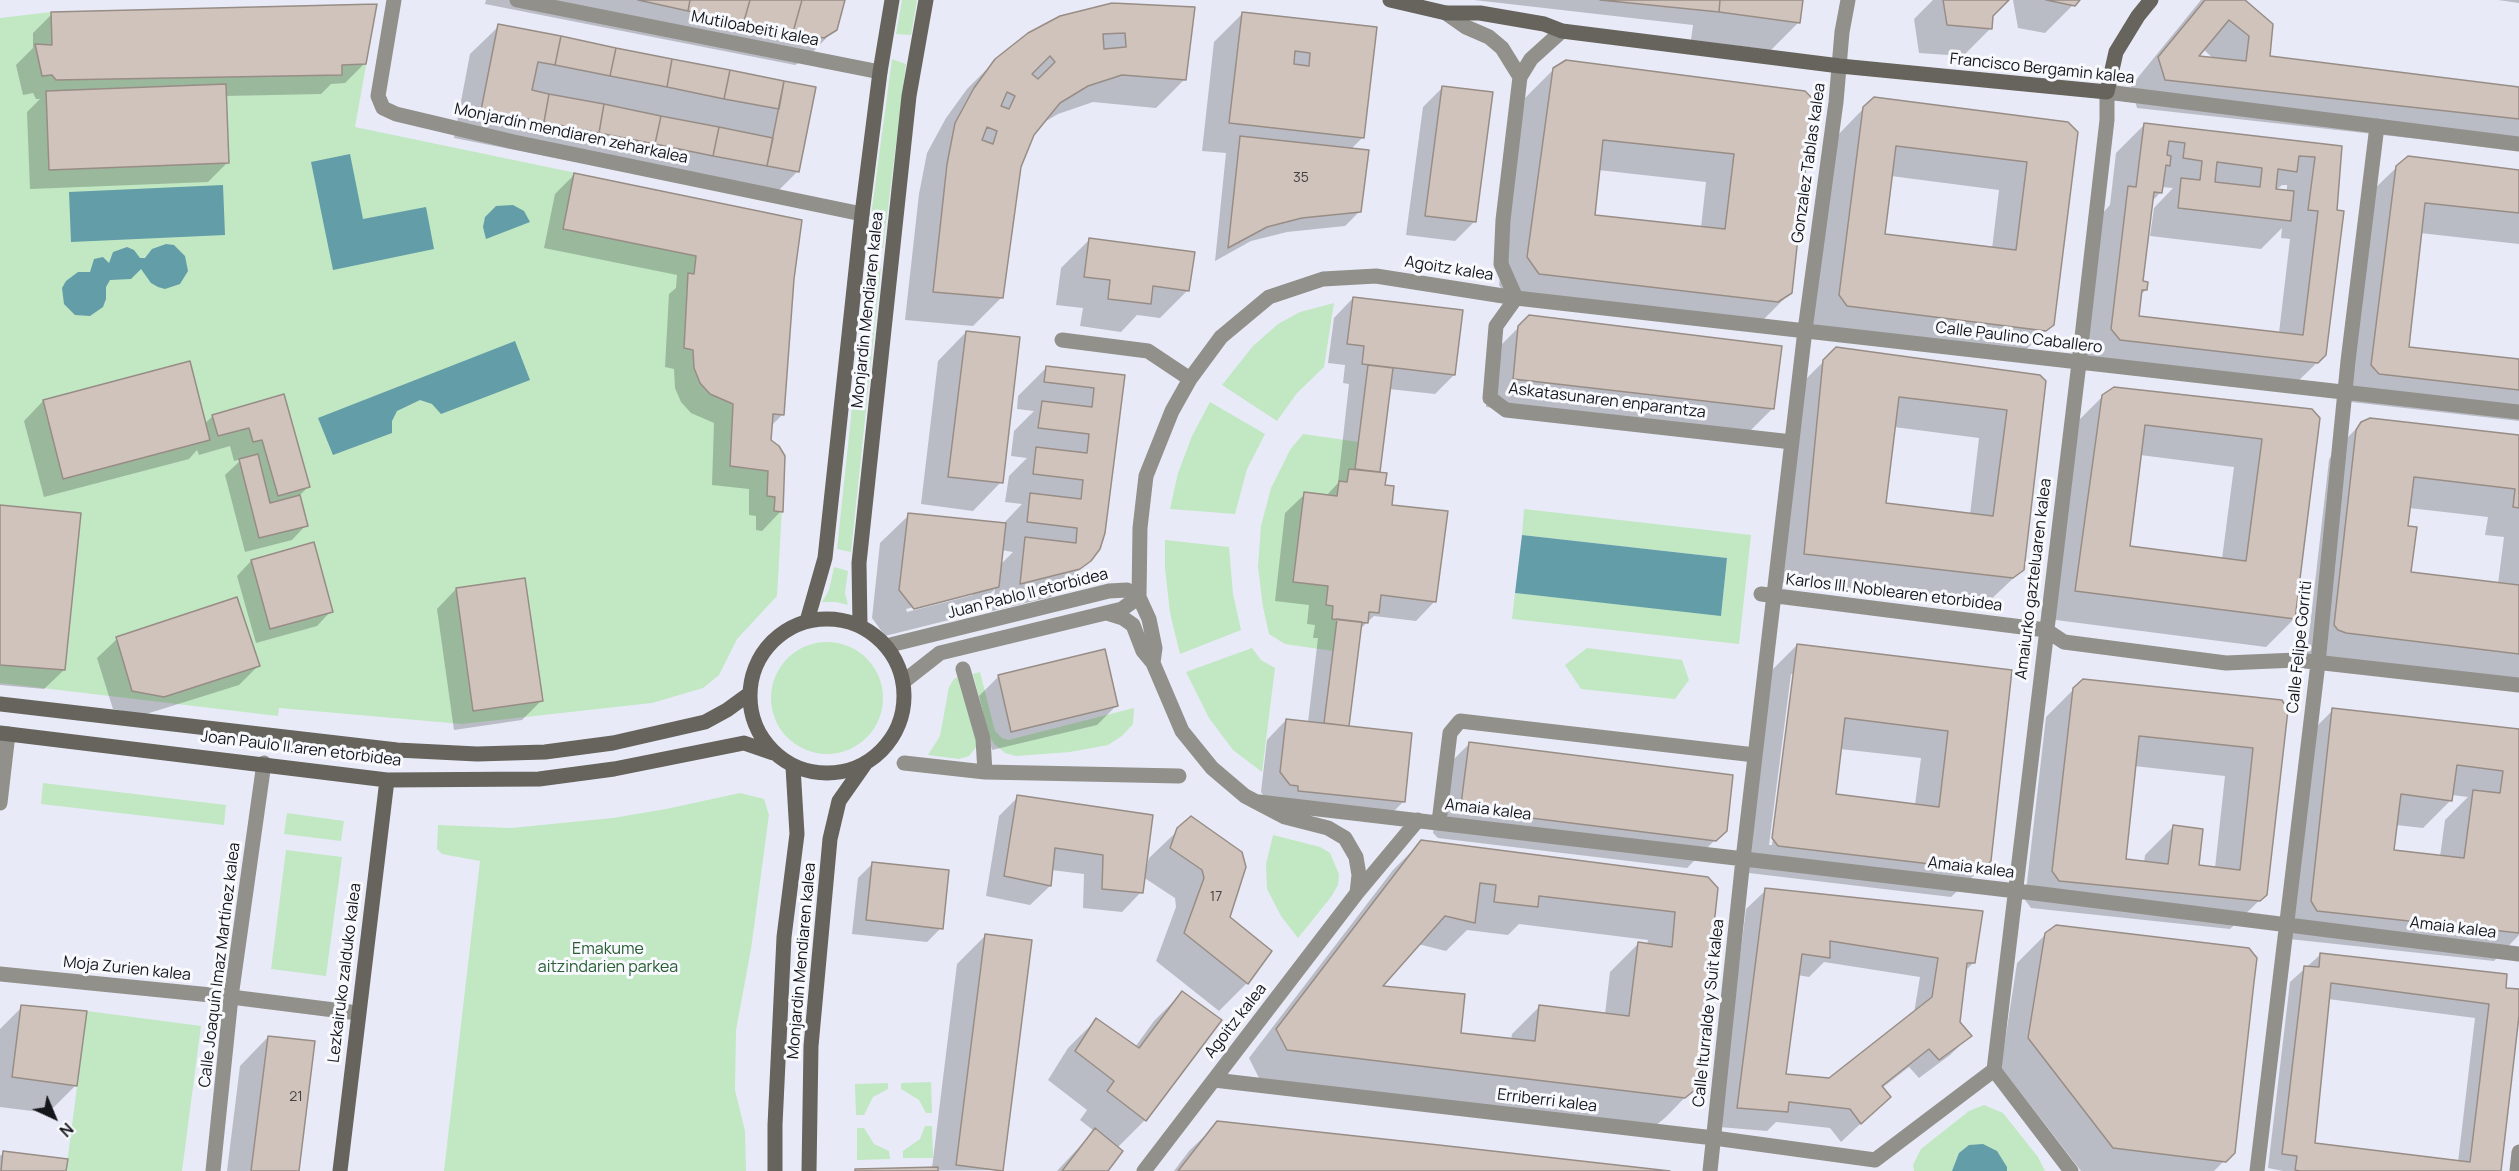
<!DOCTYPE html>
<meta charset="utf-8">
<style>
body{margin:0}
#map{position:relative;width:2519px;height:1171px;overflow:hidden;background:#e8ebf7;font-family:Manrope,sans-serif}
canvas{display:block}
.north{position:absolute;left:24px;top:1087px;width:60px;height:60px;-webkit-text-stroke:4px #f7f9fe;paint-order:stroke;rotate:136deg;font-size:16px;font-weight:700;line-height:24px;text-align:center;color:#15161a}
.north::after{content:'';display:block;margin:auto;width:21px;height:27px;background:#15161a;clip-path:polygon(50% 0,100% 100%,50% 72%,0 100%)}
</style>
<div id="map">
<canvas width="2519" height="1171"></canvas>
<div class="north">N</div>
</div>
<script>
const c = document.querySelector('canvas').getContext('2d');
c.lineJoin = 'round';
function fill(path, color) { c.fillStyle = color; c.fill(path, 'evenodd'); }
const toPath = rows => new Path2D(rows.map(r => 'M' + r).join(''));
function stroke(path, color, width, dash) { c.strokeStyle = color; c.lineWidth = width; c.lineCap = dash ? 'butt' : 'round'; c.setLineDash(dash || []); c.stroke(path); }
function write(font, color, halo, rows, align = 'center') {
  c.font = font + ' Manrope,sans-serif'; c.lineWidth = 6; c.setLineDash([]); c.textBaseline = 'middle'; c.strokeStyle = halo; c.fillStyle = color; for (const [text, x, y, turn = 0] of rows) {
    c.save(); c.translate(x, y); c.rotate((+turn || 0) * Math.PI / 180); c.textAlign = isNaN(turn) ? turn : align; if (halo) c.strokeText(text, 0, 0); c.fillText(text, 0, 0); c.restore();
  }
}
const green = toPath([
 [902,0,917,0,911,35,896,34],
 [377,4,355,127,802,220,794,279,784,415,773,414,771,440,779,446,785,456,777,596,737,639,719,675,703,688,652,703,462,724,279,708,278,716,0,683,0,18,51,12],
 [892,59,906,64,883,248,867,246],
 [867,265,881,267,851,552,837,549],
 [1334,303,1324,367,1297,393,1277,421,1222,385,1253,346,1278,324,1300,312],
 [1210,402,1265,434,1247,469,1235,514,1170,509,1178,473,1192,436],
 [1303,434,1359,442,1355,469,1349,469,1347,482,1339,481,1337,496,1293,582,1328,586,1326,605,1333,606,1332,619,1337,619,1333,651,1285,644,1269,634,1263,607,1258,567,1261,526,1271,488,1290,450],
 [1524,509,1751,535,1739,644,1512,619,1515,593,1721,615,1727,558,1522,535],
 [1165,540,1229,547,1233,594,1241,630,1180,654,1170,613,1165,568],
 [834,567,848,571,845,593,848,605,836,602,822,602,829,590],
 '771 698a56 56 0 1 1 112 0a56 56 0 1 1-112 0Z',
 [1252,648,1261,660,1275,668,1262,772,1233,750,1209,718,1186,672],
 [1587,648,1682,660,1689,680,1675,699,1581,689,1565,665],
 [980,672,995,731,1002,738,1008,740,1134,708,1133,724,1122,736,1108,745,1070,752,1016,756,1005,753,994,744,989,735,973,674],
 [960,676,977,735,977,746,969,756,959,759,928,755,940,736,949,687,954,679],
 [43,783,226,805,224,825,41,804],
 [740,793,764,799,769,815,751,949,736,1030,735,1090,745,1131,746,1171,444,1171,480,861,442,854,437,849,438,825,511,828,613,818,666,809],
 [287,813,344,821,341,841,284,834],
 [1273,835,1320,847,1330,853,1339,874,1338,885,1331,897,1298,938,1281,916,1267,889,1266,864],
 [286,850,342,857,326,976,271,969],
 [87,1011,201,1026,182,1171,66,1171],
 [931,1082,932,1113,926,1113,919,1100,901,1089,901,1083],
 [888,1083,888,1089,873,1097,864,1115,856,1115,855,1084],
 [1984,1105,2003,1113,2038,1157,2045,1171,1914,1171,1913,1165,1921,1149,1969,1111],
 [925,1126,932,1126,933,1158,903,1158,903,1151,920,1139],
 [857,1128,864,1128,874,1144,889,1151,890,1159,857,1160]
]);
const water = toPath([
 [350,154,363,219,426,207,434,249,333,270,311,162],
 [223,185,225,235,71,242,69,192],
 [513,205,524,211,530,222,486,239,483,227,485,217,496,206],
 [166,244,174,245,185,256,188,271,180,284,165,289,158,287,151,283,141,269,131,279,110,280,106,287,106,299,103,307,90,316,75,315,64,304,62,288,66,281,78,272,90,272,94,259,103,257,109,263,113,252,127,247,134,250,140,258,145,258,152,249],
 [515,341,530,380,441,414,432,404,420,400,397,411,392,421,392,433,333,455,318,418],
 [1522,535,1727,558,1721,616,1515,593],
 [1983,1144,1997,1151,2007,1167,2007,1171,1952,1171,1959,1153,1969,1145]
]);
const shadow = toPath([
 [486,0,842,0,835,29,807,58,795,65,485,4],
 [1474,0,1802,0,1799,22,1771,50,1691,40,1693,25],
 [1933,0,2006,0,1991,15,1991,28,1963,56,1919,53,1914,19],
 [2013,0,2078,0,2045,33,2018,28],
 [2201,0,2243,0,2269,58,2519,89,2519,150,2137,108,2131,86],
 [2203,49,2214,59,2197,57],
 [2498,0,2519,0,2519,3],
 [1112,4,1184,80,1156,108,1093,102,1058,114,1041,124,1033,134,1019,167,1002,297,973,326,905,320,919,194,927,153,946,118,967,89,996,60],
 [1243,13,1375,28,1363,137,1351,149,1360,211,1345,226,1287,232,1251,241,1215,261,1226,153,1202,151,1214,42],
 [52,14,365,63,345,83,331,84,321,94,225,96,227,163,208,182,30,189,27,112,40,99,36,99,33,93,23,95,16,65,33,48,33,33],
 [499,26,814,88,797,172,769,200,454,138,470,54],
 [1554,69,1804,93,1791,292,1762,321,1511,302,1499,285,1525,98],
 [1598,170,1706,182,1701,228,1593,216],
 [1442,88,1475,221,1455,241,1406,235,1423,107],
 [1864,108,2068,123,2053,324,2016,359,1811,324,1836,137],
 [1891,176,1999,190,1992,249,1883,235],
 [2144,125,2341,147,2325,355,2296,383,2084,358,2100,216,2110,205,2116,153],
 [2282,185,2287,185,2287,191,2276,190],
 [2162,187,2173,188,2154,208,2150,236,2261,249,2282,228,2281,238,2290,239,2279,333,2138,317,2140,295,2146,290,2141,282,2151,202,2161,192],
 [2397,167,2519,171,2519,244,2420,233,2407,348,2519,360,2519,421,2351,402,2368,195],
 [574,175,793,278,783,414,770,427,769,441,781,511,762,531,756,530,756,516,749,515,749,489,712,485,714,423,691,413,681,402,675,388,674,369,665,367,669,294,676,288,677,275,544,248,555,194],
 [1089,240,1188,290,1160,318,1137,315,1121,332,1080,326,1083,308,1056,305,1061,268],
 [1353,298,1454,375,1435,394,1389,389,1379,474,1391,506,1435,601,1416,621,1374,616,1359,630,1348,727,1404,801,1384,821,1270,804,1261,792,1267,740,1286,720,1308,722,1318,638,1313,638,1315,625,1307,624,1309,605,1275,601,1285,513,1305,494,1326,496,1338,483,1349,384,1343,383,1345,365,1328,363,1334,318],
 [1529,317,1773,408,1745,436,1486,407,1490,356],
 [966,332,1001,482,973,511,921,504,938,361],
 [1837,348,2039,376,2022,570,1984,606,1776,582,1795,390],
 [1894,427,1979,438,1970,515,1884,504],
 [1046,368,1123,377,1090,560,1051,597,992,611,995,589,969,615,885,636,872,618,880,543,909,515,1003,524,1022,504,1005,502,1009,476,1027,458,1011,456,1014,431,1034,411,1017,409,1018,396],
 [1001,550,1013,552,1000,565],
 [973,592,973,595,907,612,906,609],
 [283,396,308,487,299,496,306,525,292,540,245,552,225,475,242,459,234,461,230,446,199,455,197,450,189,459,44,497,24,421,43,401,204,424,213,416],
 [2103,396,2312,410,2294,619,2266,647,2048,619,2074,425],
 [2140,455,2234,467,2222,559,2128,547],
 [2362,423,2519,437,2519,678,2310,658,2307,653,2329,460,2333,452],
 [2409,508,2488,517,2485,535,2504,537,2498,584,2410,574,2406,528],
 [0,507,64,670,44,689,0,685],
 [251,561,331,611,317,626,256,643,237,576],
 [456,589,541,701,522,720,454,730,437,609],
 [117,639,258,666,239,685,143,715,113,709,97,658],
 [1797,645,2010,671,1990,860,1951,897,1749,873,1744,866,1769,673],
 [1791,674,1794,674,1772,845,1769,845],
 [1840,749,1921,758,1915,805,1834,796],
 [1104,651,1117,705,1097,725,992,750,979,696,998,677],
 [2074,689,2281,702,2266,894,2230,929,2031,908,2025,900,2046,717],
 [2134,766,2225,776,2215,868,2198,867,2173,827,2145,855,2144,863,2124,861],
 [2333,710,2519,731,2519,935,2494,961,2289,939,2305,738],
 [2452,795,2468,797,2445,820,2440,857,2392,851,2396,825,2423,828,2451,800],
 [1470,743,1725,830,1687,868,1438,838,1433,833,1442,771],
 [1018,797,1146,868,1149,858,1191,818,1228,917,1247,983,1219,1011,1156,961,1176,907,1175,898,1143,877,1141,892,1122,912,1083,908,1084,874,1051,870,1050,886,1030,905,986,896,999,816],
 [1421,842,1707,878,1694,1088,1666,1117,1655,1126,1259,1078,1249,1058,1393,870],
 [1519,924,1648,940,1647,945,1638,944,1610,972,1605,1014,1540,1006,1512,1034,1511,1040,1459,1034,1379,988,1418,944,1446,951,1467,930,1508,935],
 [873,863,941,928,927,942,852,934,858,878],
 [1766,890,1974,962,1964,972,1959,1022,1970,1036,1950,1055,1919,1078,1909,1067,1882,1088,1889,1097,1841,1142,1830,1128,1776,1122,1767,1131,1719,1127,1746,909],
 [1824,962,1920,977,1914,1013,1830,1080,1785,1075,1797,975,1809,977],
 [2046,934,2233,1152,2214,1171,2081,1171,2001,1067,2017,963],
 [985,936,1002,1170,855,1171,932,1168,957,964],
 [2321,954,2519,991,2499,1171,2283,1171,2268,1168,2290,982],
 [2328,999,2475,1018,2458,1162,2313,1144],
 [1182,993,1145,1120,1117,1148,1106,1171,1057,1171,1094,1131,1080,1120,1087,1110,1048,1080,1068,1048,1096,1020,1135,1047,1154,1021],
 [22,1007,76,1085,48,1113,0,1107,0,1029],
 [268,1037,298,1171,227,1171,240,1066],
 [1218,1123,1656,1171,1174,1171,1189,1151],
 [4,1152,65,1171,0,1171,0,1156]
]);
const building = toPath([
 [638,0,690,0,688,11,638,0],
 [690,0,750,0,744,21,688,11,690,0],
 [750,0,802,0,793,32,744,21,750,0],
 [802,0,845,0,837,30,824,38,793,32,802,0],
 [1600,0,1720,0,1719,12,1600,0],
 [1720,0,1803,0,1800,23,1719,12,1720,0],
 [1943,0,2009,0,1993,16,1992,29,1947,25,1943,0],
 [2046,0,2080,0,2075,6,2046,0],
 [2205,0,2245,0,2273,24,2270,56,2519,87,2519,119,2165,80,2158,57,2205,0],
 [2229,20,2249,36,2246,61,2199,56,2229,20],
 [1112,3,1195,7,1186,80,1122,75,1088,86,1060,103,1034,135,1021,167,1003,298,933,292,947,164,955,123,974,88,995,59,1028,33,1060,16,1112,3],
 [1125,33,1126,47,1104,49,1103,34,1125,33],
 [1050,56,1055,62,1038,79,1032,74,1050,56],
 [1007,92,1015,96,1009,109,1001,106,1007,92],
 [987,127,997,131,993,144,982,140,987,127],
 [377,4,366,64,342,65,342,75,56,80,52,75,42,76,35,44,52,45,51,12,377,4],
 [1242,12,1377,27,1364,138,1229,123,1242,12],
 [1295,51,1310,53,1309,66,1294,64,1295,51],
 [498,24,561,36,555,65,538,62,532,90,549,94,544,122,481,110,498,24],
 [561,36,616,48,610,76,555,65,561,36],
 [616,48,672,59,667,87,610,76,616,48],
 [672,59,730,70,724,99,667,87,672,59],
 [1566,60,1805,91,1813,99,1792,293,1778,302,1539,274,1527,257,1553,68,1566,60],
 [1603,140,1734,154,1725,229,1595,215,1603,140],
 [730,70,784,81,779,109,724,99,730,70],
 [784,81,816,87,799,172,767,166,784,81],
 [226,84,229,163,49,170,46,91,226,84],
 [1442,86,1493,92,1476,222,1425,216,1442,86],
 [549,94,604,104,599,133,544,122,549,94],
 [1874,97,2068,122,2078,132,2054,325,2046,331,1847,306,1839,295,1863,107,1874,97],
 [1896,146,2027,162,2016,250,1885,234,1896,146],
 [604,104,661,116,655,144,599,133,604,104],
 [661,116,719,127,713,156,655,144,661,116],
 [2144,123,2342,146,2337,210,2344,211,2326,355,2318,363,2120,340,2111,329,2128,186,2136,187,2144,123],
 [2169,141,2185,143,2183,158,2202,161,2200,180,2181,178,2178,208,2291,221,2294,191,2276,189,2278,169,2297,172,2299,156,2315,157,2308,210,2318,211,2303,335,2139,316,2142,290,2147,290,2148,282,2143,281,2154,192,2162,193,2166,165,2170,166,2171,156,2167,155,2169,141],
 [2217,162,2262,168,2260,187,2215,182,2217,162],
 [719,127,773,138,767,166,713,156,719,127],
 [1240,136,1369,150,1361,212,1302,218,1267,227,1228,248,1240,136],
 [2408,156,2519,170,2519,213,2425,203,2409,347,2519,359,2519,390,2379,374,2371,365,2396,166,2408,156],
 [574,173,802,220,794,279,784,415,773,414,772,428,771,440,779,446,785,456,783,512,774,511,775,497,767,496,768,471,730,466,733,404,710,394,700,383,694,368,693,350,684,348,688,273,694,274,696,256,563,229,574,173],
 [1089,238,1195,252,1189,291,1153,286,1151,304,1108,299,1110,280,1084,277,1089,238],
 [1353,297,1463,310,1455,375,1362,364,1364,346,1347,344,1353,297],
 [1529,315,1782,346,1774,409,1513,379,1518,326,1529,315],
 [966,331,1020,337,1003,483,948,477,966,331],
 [1836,347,2040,375,2046,381,2024,570,2013,578,1804,554,1823,360,1836,347],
 [1899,397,2007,410,1993,516,1886,503,1899,397],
 [190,361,210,440,63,479,43,400,190,361],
 [1368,365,1393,368,1380,472,1355,469,1368,365],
 [1046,366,1125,375,1105,533,1100,549,1091,561,1080,569,1020,584,1025,537,1076,543,1077,528,1027,522,1030,493,1081,499,1083,480,1033,474,1036,447,1087,453,1089,434,1038,428,1042,401,1092,407,1094,388,1044,382,1046,366],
 [2114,387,2312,409,2320,418,2295,619,2075,591,2102,395,2114,387],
 [2145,425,2262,439,2246,561,2130,546,2145,425],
 [284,394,310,487,278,496,262,440,253,442,249,428,218,436,212,415,284,394],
 [2370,418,2519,435,2519,508,2513,507,2515,489,2414,477,2408,526,2417,527,2411,572,2519,585,2519,654,2346,633,2338,630,2334,625,2356,430,2361,422,2370,418],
 [258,454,270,503,300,495,308,526,259,538,239,459,258,454],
 [1349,469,1387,473,1385,485,1394,486,1392,505,1448,511,1436,602,1381,595,1379,613,1369,612,1368,623,1332,619,1333,606,1326,605,1328,586,1293,582,1304,492,1337,496,1339,481,1347,482,1349,469],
 [0,505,81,513,65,670,0,665,0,505],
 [908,513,1006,523,999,587,914,609,899,590,908,513],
 [314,542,333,612,270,629,251,560,314,542],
 [525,578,543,701,473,711,456,588,525,578],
 [237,597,260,666,164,697,132,691,116,637,237,597],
 [1337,619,1362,622,1349,726,1324,723,1337,619],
 [1797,644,2012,670,1991,861,1981,870,1778,846,1772,838,1797,644],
 [1845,718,1948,731,1939,807,1836,794,1845,718],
 [1105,649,1118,706,1011,732,998,675,1105,649],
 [2083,679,2282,700,2288,710,2267,895,2260,901,2059,881,2052,871,2073,688,2083,679],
 [2139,736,2253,748,2240,870,2199,865,2203,829,2173,825,2168,864,2126,859,2139,736],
 [2332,708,2519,729,2519,933,2317,911,2311,901,2332,708],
 [2457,765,2503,771,2500,793,2473,790,2464,858,2394,850,2401,794,2452,801,2457,765],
 [1286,719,1412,733,1405,802,1298,791,1298,786,1290,785,1280,772,1286,719],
 [1469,742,1733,775,1727,831,1716,841,1466,810,1461,804,1469,742],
 [1017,795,1153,815,1143,893,1102,889,1103,855,1055,848,1051,886,1004,876,1017,795],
 [1191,816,1242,852,1246,867,1230,917,1272,951,1248,984,1184,933,1204,878,1202,870,1170,848,1177,828,1191,816],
 [1421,840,1708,877,1718,888,1696,1089,1685,1098,1287,1050,1276,1029,1421,840],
 [1480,883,1496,885,1494,902,1538,907,1539,896,1675,912,1672,947,1638,942,1629,1016,1539,1005,1535,1041,1461,1033,1465,994,1383,986,1445,916,1475,923,1480,883],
 [872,862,949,870,943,929,866,920,872,862],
 [1765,888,1983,911,1975,963,1967,963,1960,1022,1972,1036,1939,1060,1929,1049,1882,1086,1891,1097,1861,1124,1850,1109,1789,1102,1788,1112,1737,1108,1765,888],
 [1830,941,1938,958,1932,997,1829,1078,1786,1074,1802,954,1830,958,1830,941],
 [2056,925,2249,948,2257,958,2254,982,2235,1153,2226,1162,2113,1148,2028,1038,2045,933,2056,925],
 [985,934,1032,940,1003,1171,956,1165,985,934],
 [2320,953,2507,974,2506,988,2519,989,2519,1016,2501,1171,2300,1171,2295,1170,2297,1156,2282,1154,2304,966,2319,967,2320,953],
 [2331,983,2489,1004,2470,1162,2315,1143,2331,983],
 [1182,991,1222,1020,1146,1121,1107,1091,1114,1081,1075,1051,1096,1018,1139,1048,1182,991],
 [21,1005,87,1011,77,1086,12,1077,21,1005],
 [268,1036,315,1041,299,1171,251,1171,268,1036],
 [1217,1121,1439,1145,1670,1171,1178,1171,1217,1121],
 [1095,1128,1123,1151,1108,1171,1062,1171,1095,1128],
 [3,1151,68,1159,66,1171,1,1171,3,1151],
 [938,1167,938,1171,855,1171,855,1169,938,1167]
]);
const street = toPath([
 [394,0,378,96,383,108,396,114,514,142,862,214],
 [517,0,880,72],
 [1446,13,1466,27,1489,37,1502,48,1520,77],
 [1516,298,1496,326,1490,398,1506,410,1792,442],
 [1516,298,1501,264,1503,220,1520,77,1531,59,1562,31],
 [1062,340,1148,351,1190,379],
 [1761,594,2046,630,2064,642,2226,663,2297,660,2519,685],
 [1107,613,1123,618,1133,625,1143,651,1153,663,1182,731,1212,768,1245,796,1285,817,1328,828,1345,838,1356,857,1359,875,1357,893],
 [886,646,1109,591,1127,590,1139,597],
 [1153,663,1155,648,1149,619,1139,597,1140,528,1146,476,1172,411,1190,379,1221,337,1269,297,1323,279,1376,276,1516,298,2519,412],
 [963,669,983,739,985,772],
 [903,682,940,653,1122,609,1139,597],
 [904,763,985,772,1179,776],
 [1259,802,2042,894,2519,954],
 [0,803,8,734],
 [1439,822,1450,733,1460,721,1755,755],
 [0,974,231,997,358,1013],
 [1994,1070,2079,363,2107,120,2107,92,2519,144],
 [1214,1080,1714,1138,1875,1160],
 [1875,1160,1994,1070,2071,1171],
 [213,1171,231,997,264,763],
 [1144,1171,1357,893,1418,820],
 [1710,1171,1743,859,1805,330,1836,102,1842,32,1848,0],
 [2257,1171,2318,663,2348,361,2377,126],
 [2517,1171,2519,1152]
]);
const secondary = toPath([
 [1390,0,1446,13,1480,13,1544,24,1562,31,1840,66,2107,92,2116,52,2138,16,2151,0],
 '750 696a77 77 0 1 1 154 0a77 77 0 1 1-154 0Z',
 [807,621,825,558,862,214,880,72,892,0],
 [860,626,859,563,909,96,926,0],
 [0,704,397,750,477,754,545,752,613,743,705,722,727,710,749,694],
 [0,733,387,780,539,779,614,769,744,743,773,753],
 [340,1171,387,780],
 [775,1171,775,1125,784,937,797,834,793,767],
 [809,1171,811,1046,830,839,839,801,865,764]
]);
const numberNames = [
 ["35",1301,178],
 ["17",1216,897],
 ["21",296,1097]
];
const streetNames = [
 ["Mutiloabeiti kalea",755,29,11],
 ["Francisco Bergamin kalea",2042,69,6],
 ["Monjardín mendiaren zeharkalea",571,134,12],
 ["Gonzalez Tablas kalea",1809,163,-82],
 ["Agoitz kalea",1449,269,9],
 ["Monjardin Mendiaren kalea",868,310,-84],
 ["Calle Paulino Caballero",2019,338,7],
 ["Askatasunaren enparantza",1607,401,7],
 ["Amaiurko gazteluaren kalea",2034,579,-83],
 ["Karlos III. Noblearen etorbidea",1894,593,7],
 ["Juan Pablo II etorbidea",1028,594,-14],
 ["Calle Felipe Gorriti",2300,647,-84],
 ["Joan Paulo II.aren etorbidea",301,749,7],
 ["Amaia kalea",1488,810,7],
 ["Amaia kalea",1971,868,7],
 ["Amaia kalea",2453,928,7],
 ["Monjardin Mendiaren kalea",802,961,-85],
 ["Calle Joaquín Imaz Martínez kalea",220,965,-83],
 ["Moja Zurien kalea",127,969,6],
 ["Lezkairuko zalduko kalea",345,973,-83],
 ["Calle Iturralde y Suit kalea",1709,1013,-84],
 ["Agoitz kalea",1236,1021,-52],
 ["Erriberri kalea",1547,1101,7]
];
const parkNames = [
 ["Emakume",608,950],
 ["aitzindarien parkea",608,968]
];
fill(green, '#c1e7c3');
fill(water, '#639da8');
fill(shadow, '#0003');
fill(building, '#cfc3bc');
stroke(building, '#988d86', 1.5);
stroke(street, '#91908b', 15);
stroke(secondary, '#67645d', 15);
write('14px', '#444142', null, numberNames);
write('16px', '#15161a', '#f7f9fe', streetNames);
write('16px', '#265c2e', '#f7f9fe', parkNames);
</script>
